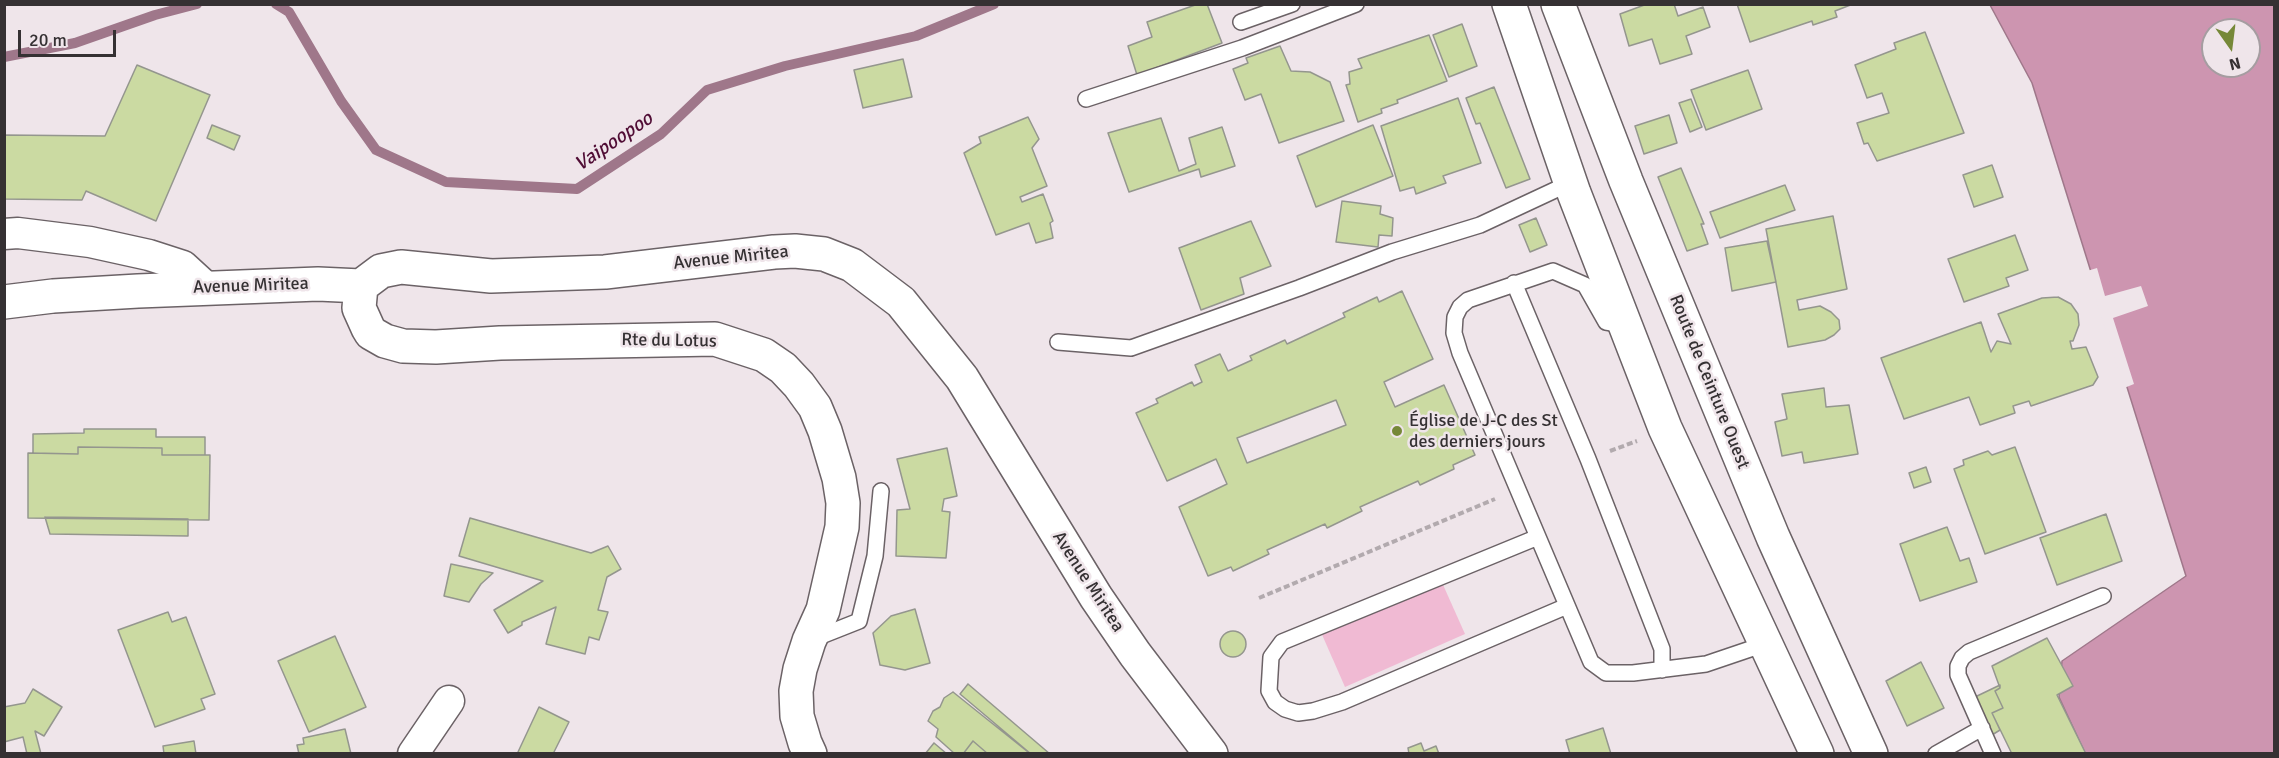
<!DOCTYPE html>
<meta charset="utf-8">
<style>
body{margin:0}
#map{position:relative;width:2279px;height:758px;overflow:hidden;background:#efe5ea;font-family:Signika,sans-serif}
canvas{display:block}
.frame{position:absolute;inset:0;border:6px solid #353133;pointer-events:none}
.north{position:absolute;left:2201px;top:18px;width:60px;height:60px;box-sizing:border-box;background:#efe5ea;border:2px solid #a59da1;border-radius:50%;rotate:166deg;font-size:16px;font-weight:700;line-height:24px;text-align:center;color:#353133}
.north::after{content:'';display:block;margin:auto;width:21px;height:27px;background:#768838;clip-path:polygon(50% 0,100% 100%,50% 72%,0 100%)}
.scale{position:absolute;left:18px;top:30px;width:98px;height:27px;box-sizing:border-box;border:3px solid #353133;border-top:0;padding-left:8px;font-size:18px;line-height:21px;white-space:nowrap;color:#353133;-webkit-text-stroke:4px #efe5ea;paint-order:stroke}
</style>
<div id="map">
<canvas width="2279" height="758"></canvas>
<div class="frame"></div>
<div class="north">N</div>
<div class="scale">20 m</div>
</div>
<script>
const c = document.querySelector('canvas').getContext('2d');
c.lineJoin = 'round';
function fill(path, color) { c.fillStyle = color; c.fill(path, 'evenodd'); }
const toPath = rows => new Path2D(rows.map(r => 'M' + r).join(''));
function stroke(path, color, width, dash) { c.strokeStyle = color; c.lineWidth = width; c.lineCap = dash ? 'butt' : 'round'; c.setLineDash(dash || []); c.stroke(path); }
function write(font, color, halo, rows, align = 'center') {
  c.font = font + ' Signika,sans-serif'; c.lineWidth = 5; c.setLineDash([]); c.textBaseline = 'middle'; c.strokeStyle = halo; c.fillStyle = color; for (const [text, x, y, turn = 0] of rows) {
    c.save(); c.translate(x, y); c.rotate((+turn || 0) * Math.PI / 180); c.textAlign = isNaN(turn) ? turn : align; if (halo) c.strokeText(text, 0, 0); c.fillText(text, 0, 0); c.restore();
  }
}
const green = toPath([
 [1440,578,1465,634,1345,687,1320,630]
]);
const water = toPath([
 [1990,5,2274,5,2274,753,2085,753,2059,697,2062,661,2186,576,2032,83,1990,5],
 [2213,30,2249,30,2249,66,2213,66,2213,30]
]);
const pier = toPath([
 [2097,268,2105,296,2141,286,2148,306,2113,318,2134,384,2124,388,2087,271]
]);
const stream = toPath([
 [276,4,289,12,341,101,376,150,446,182,577,189,661,134,707,90,785,66,916,36,994,4],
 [4,57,75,43,155,15,197,4]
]);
const building = toPath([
 [1198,4,1207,4,1222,43,1137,75,1128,46,1152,37,1147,22,1198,4],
 [1647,4,1674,4,1678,16,1703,7,1710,27,1686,36,1692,54,1660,64,1652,39,1629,46,1620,14,1647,4],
 [1737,4,1853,4,1835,11,1837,17,1813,25,1812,21,1750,42,1737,4],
 [1462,24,1477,66,1449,77,1433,35,1462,24],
 [1925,32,1964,133,1877,161,1868,143,1864,144,1857,123,1889,113,1882,93,1867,98,1855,65,1896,49,1894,43,1925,32],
 [1429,35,1447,81,1397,100,1398,103,1381,109,1382,113,1358,122,1346,85,1350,84,1349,72,1362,68,1358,59,1429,35],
 [1280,46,1291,71,1310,72,1330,82,1344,121,1279,143,1261,94,1245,100,1233,69,1248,63,1246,58,1280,46],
 [903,59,912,97,863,108,854,70,903,59],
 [137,65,210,95,156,221,86,191,82,200,4,199,4,135,105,136,137,65],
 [1748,70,1762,109,1706,130,1691,90,1748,70],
 [1494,87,1530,179,1506,188,1480,123,1476,124,1466,98,1494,87],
 [1458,98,1481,163,1443,176,1446,183,1416,194,1414,187,1400,191,1381,126,1458,98],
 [1691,99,1702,127,1690,132,1679,103,1691,99],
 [1669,115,1677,143,1644,154,1635,126,1669,115],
 [1028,117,1039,139,1032,148,1047,186,1020,197,1022,202,1043,194,1053,221,1050,223,1053,238,1036,243,1029,223,996,235,964,153,981,143,979,137,1028,117],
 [1161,118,1179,171,1196,164,1189,138,1222,127,1235,166,1201,177,1199,169,1129,192,1108,133,1161,118],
 [212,125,240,136,234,150,207,138,212,125],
 [1373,125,1393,176,1316,207,1297,156,1373,125],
 [1992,165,2003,197,1974,207,1963,175,1992,165],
 [1681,168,1704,224,1701,224,1708,244,1687,251,1658,177,1681,168],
 [1785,185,1795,210,1720,238,1710,212,1785,185],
 [1342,201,1381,206,1380,214,1393,218,1392,236,1379,235,1378,247,1336,242,1342,201],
 [1833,216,1847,289,1797,300,1799,310,1820,306,1831,312,1839,320,1840,329,1834,335,1825,340,1788,347,1766,229,1833,216],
 [1536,218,1547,245,1530,252,1519,225,1536,218],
 [1251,221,1271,266,1240,278,1244,294,1201,310,1179,248,1251,221],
 [2015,235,2028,270,2006,278,2009,286,1964,302,1948,259,2015,235],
 [1767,241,1776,282,1732,291,1725,248,1767,241],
 [1402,291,1433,359,1384,382,1395,407,1444,385,1475,455,1453,465,1454,469,1420,485,1418,481,1360,507,1362,511,1327,528,1325,524,1267,550,1269,554,1233,571,1231,567,1208,576,1179,507,1227,484,1216,459,1167,481,1136,413,1158,403,1156,399,1192,382,1194,386,1202,382,1195,365,1220,354,1228,371,1252,360,1250,356,1285,340,1287,344,1345,317,1343,313,1377,297,1379,302,1402,291],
 [1336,400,1346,425,1247,463,1237,438,1336,400],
 [2058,297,2071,304,2078,314,2079,325,2073,341,2070,341,2072,349,2086,347,2098,377,2093,385,2031,406,2029,401,2013,406,2015,413,1980,425,1969,397,1904,419,1881,358,1981,322,1991,352,1997,341,2011,344,1998,314,2042,298,2058,297],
 [1824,388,1826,407,1849,405,1858,454,1804,463,1802,452,1782,456,1775,422,1787,419,1782,394,1824,388],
 [84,429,156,429,156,437,205,437,205,455,162,455,162,448,78,447,78,454,33,453,33,434,84,433,84,429],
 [78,447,162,448,162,455,210,455,209,520,28,518,28,453,78,454,78,447],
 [2015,447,2046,532,1985,554,1954,469,1964,465,1963,460,1988,451,1992,455,2015,447],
 [947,448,957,496,944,499,942,511,950,512,946,558,896,556,897,510,910,509,897,459,947,448],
 [1926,467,1931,482,1914,488,1909,473,1926,467],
 [2106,514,2122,561,2057,585,2040,538,2106,514],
 [45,517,188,519,188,536,50,534,45,517],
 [470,518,591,553,608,546,621,569,607,577,598,610,608,612,599,640,589,637,585,654,546,644,556,607,522,622,522,625,508,633,494,610,543,581,459,556,470,518],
 [1947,527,1960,561,1969,558,1977,582,1920,601,1900,544,1947,527],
 [451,564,493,573,481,584,469,602,444,596,451,564],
 [915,609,930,663,905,670,880,665,873,633,891,616,915,609],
 [168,612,172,622,186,617,215,694,201,699,205,709,155,727,118,630,168,612],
 '1220 644a13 13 0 1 1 26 0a13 13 0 1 1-26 0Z',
 [335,636,366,707,309,732,278,661,335,636],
 [2047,638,2073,686,2057,695,2086,754,2012,754,1992,713,2003,708,1995,691,2000,688,1992,666,2047,638],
 [1921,662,1944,708,1907,726,1886,681,1921,662],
 [968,684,1050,754,1031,754,960,694,968,684],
 [2000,685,2000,688,1995,691,2003,708,1992,713,2000,730,1992,735,1975,697,2000,685],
 [33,689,62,707,44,736,35,731,41,754,27,754,23,737,4,742,4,707,25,703,33,689],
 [953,692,1028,752,1024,754,988,754,973,741,963,754,955,754,936,737,938,729,928,721,933,711,940,707,944,698,953,692],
 [539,707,569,722,553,754,520,754,518,752,539,707],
 [1603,728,1611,754,1570,754,1566,740,1603,728],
 [345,729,351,754,299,754,297,745,304,744,303,738,345,729],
 [194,741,196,754,164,754,163,746,194,741],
 [973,741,988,754,963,754,973,741],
 [934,743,947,754,925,754,934,743],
 [1421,743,1424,751,1436,746,1439,754,1409,754,1408,748,1421,743]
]);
const path = toPath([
 [1610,451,1637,441],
 [1259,598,1495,499]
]);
const service = toPath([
 [1241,22,1292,4],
 [1086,99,1242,48,1356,4],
 [1514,283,1588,459,1662,649,1662,670],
 [1622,319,1612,323,1606,322,1585,285,1553,271,1468,300,1460,307,1455,317,1454,333,1460,353,1591,662,1606,673,1633,673,1706,664,1765,644],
 [1058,342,1131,348,1299,288,1392,252,1480,225,1570,183],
 [1538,537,1282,642,1271,657,1269,691,1275,702,1285,709,1298,713,1313,711,1342,702,1567,606],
 [811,640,859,621,875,556,881,491],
 [1936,754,1982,728],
 [1993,754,1958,675,1958,666,1962,658,1969,652,2103,596]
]);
const minor = toPath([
 [4,234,18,233,90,242,149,255,183,266,207,288],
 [413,754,449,701]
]);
const secondary = toPath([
 [361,286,359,308,368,328,371,333,385,341,403,346,436,347,500,343,715,339,764,355,783,368,799,385,815,407,825,431,839,478,843,503,842,527,823,610,809,641,800,669,796,691,797,716,805,743,810,754],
 [4,302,53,296,138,291,318,284,361,286,381,271,401,267,491,276,605,272,774,252,795,251,824,254,852,265,901,302,962,378,1096,597,1135,654,1211,754]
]);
const primary = toPath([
 [1509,4,1574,193,1665,428,1817,754],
 [1558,4,1626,181,1773,537,1871,754]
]);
const markers = [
 [1397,431,6,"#768838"]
];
const streetNames = [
 ["Avenue Miritea",731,258,-6],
 ["Avenue Miritea",251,286,-2],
 ["Rte du Lotus",669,341,1],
 ["Route de Ceinture Ouest",1709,382,68],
 ["Avenue Miritea",1088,582,57]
];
const poiNames = [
 ["Église de J-C des St",1409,421],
 ["des derniers jours",1409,442]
];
const waterNames = [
 ["Vaipoopoo",614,142,-34]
];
fill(green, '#f0bad3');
fill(water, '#cd95b0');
stroke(water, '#9f778a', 1.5);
fill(pier, '#efe5ea');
stroke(stream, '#9f778a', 10);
fill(building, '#cbdaa2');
stroke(building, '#94968e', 1.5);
stroke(service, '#6b6266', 18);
stroke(minor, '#6b6266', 33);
stroke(secondary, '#6b6266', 36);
stroke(primary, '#6b6266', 36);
stroke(path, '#b2aaae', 4, [6, 3]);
stroke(service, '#fff', 15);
stroke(minor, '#fff', 30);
stroke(secondary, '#fff', 33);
stroke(primary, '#fff', 33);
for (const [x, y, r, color] of markers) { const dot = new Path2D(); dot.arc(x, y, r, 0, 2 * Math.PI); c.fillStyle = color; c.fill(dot); stroke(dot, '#efe5ea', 2); }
write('18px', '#353133', '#efe5ea', streetNames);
write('18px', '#353133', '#efe5ea', poiNames, 'left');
write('italic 20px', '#500d35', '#efe5ea', waterNames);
</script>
